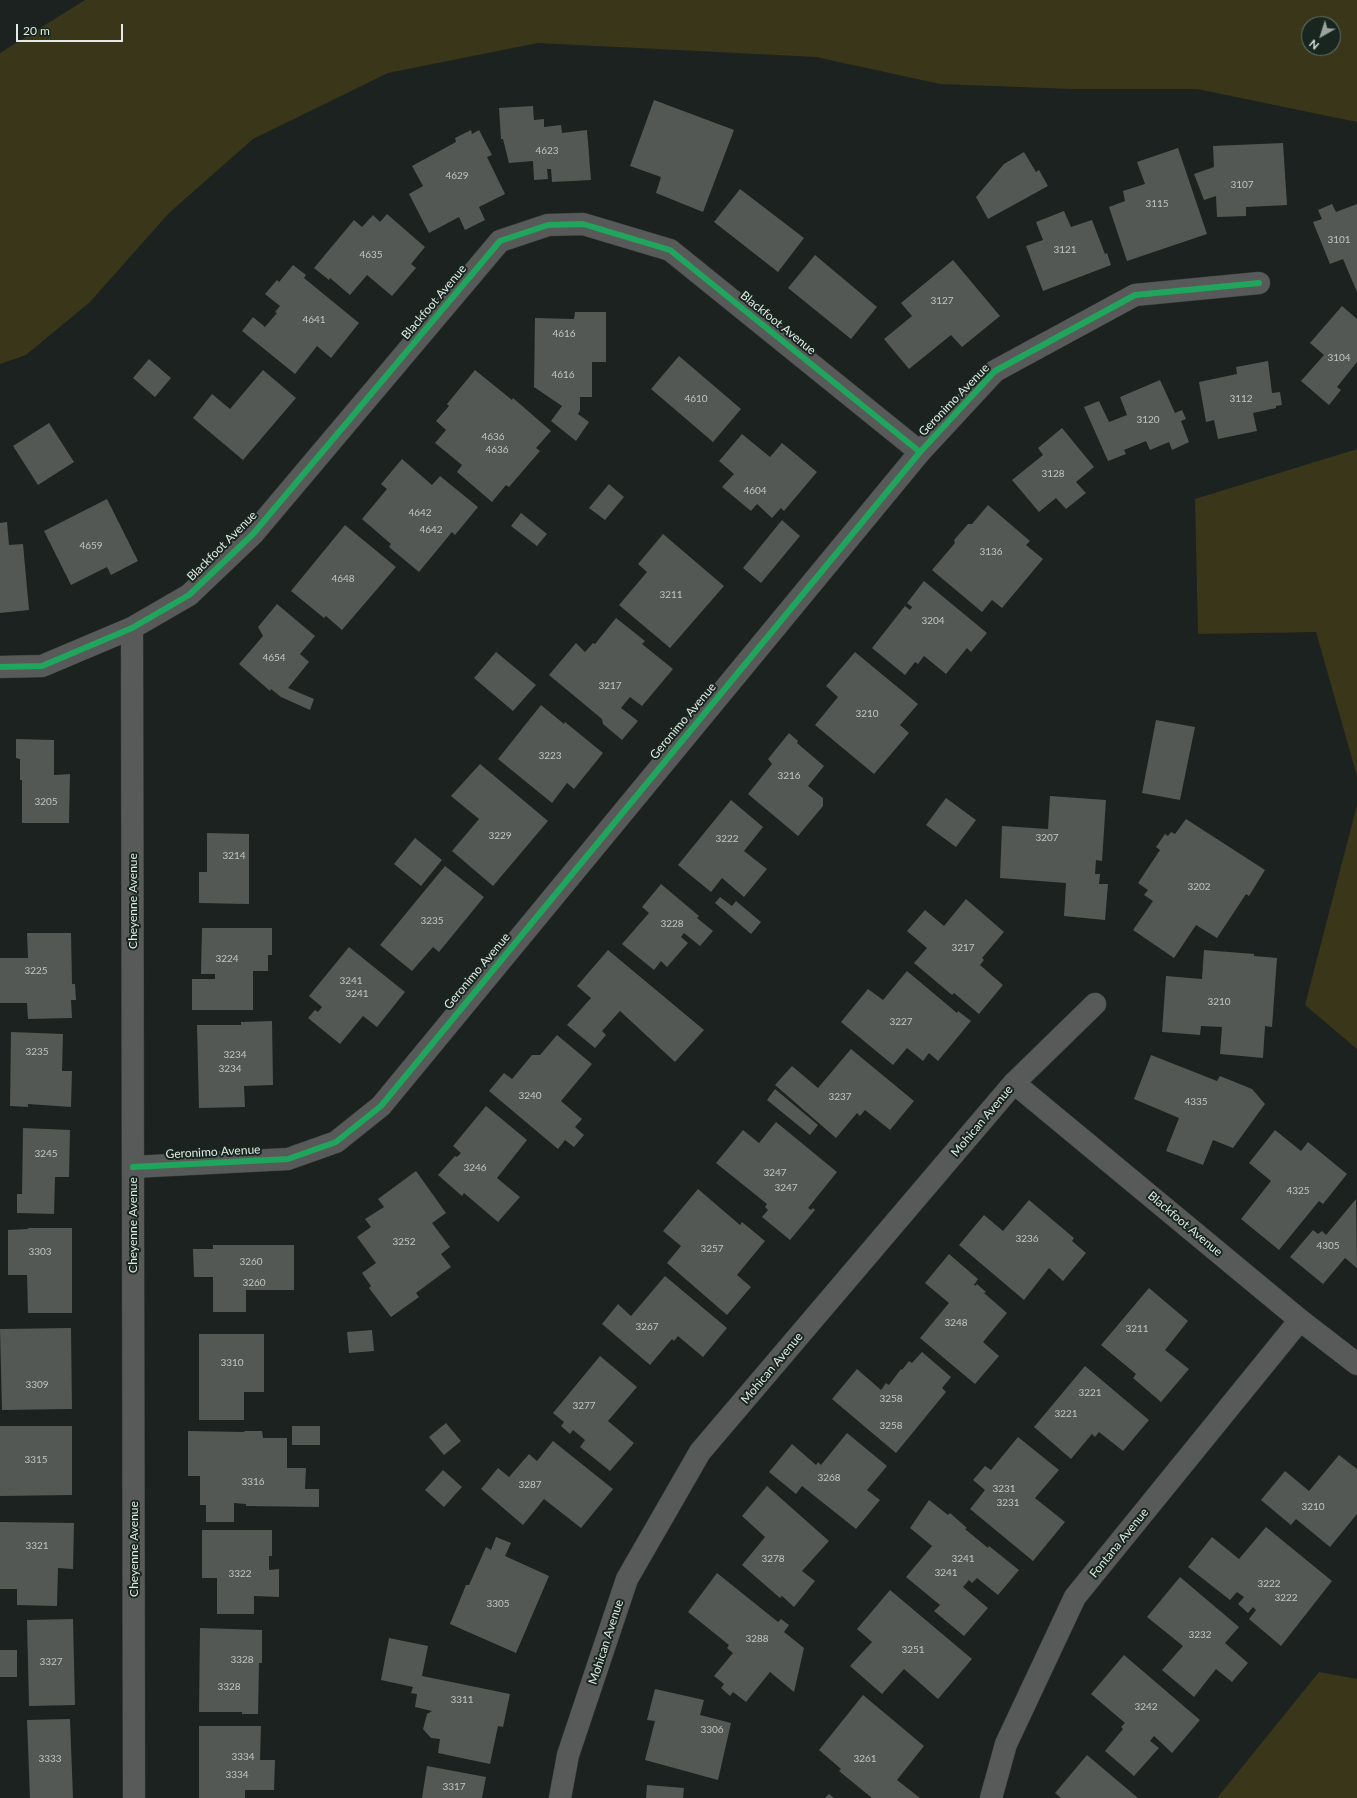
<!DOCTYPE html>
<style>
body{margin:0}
#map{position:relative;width:1357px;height:1798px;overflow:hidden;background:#1c221f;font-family:Lato,sans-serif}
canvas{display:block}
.north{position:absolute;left:1301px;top:16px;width:40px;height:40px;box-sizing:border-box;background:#18261f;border:1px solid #68746e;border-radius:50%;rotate:219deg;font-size:11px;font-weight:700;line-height:16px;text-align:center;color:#e1eae5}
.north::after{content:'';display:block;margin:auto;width:14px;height:18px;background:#9ca4a0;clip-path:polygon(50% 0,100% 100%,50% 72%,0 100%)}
.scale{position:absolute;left:16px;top:24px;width:107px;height:18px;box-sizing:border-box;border:2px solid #e1eae5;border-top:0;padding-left:5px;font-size:12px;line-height:14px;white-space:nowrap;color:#e1eae5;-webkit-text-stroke:3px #18261f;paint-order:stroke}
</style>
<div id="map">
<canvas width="1357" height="1798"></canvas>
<div class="north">N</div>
<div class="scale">20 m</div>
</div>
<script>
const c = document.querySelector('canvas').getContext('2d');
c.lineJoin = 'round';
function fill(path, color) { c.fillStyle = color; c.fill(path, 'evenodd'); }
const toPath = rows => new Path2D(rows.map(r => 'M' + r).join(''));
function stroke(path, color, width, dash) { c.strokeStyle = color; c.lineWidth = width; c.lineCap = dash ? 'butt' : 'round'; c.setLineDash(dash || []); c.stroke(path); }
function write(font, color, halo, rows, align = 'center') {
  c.font = font + ' Lato,sans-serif'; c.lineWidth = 4; c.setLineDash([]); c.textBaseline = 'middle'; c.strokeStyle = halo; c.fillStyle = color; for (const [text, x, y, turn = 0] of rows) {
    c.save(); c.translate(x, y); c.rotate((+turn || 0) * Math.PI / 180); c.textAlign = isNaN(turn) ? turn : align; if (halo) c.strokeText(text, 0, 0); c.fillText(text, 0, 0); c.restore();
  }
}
const green = toPath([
 [85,0,1357,0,1357,122,1197,89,1072,89,940,84,816,57,538,43,388,73,253,139,169,213,90,302,26,355,0,364,0,53],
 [1309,24,1333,24,1333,48,1309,48],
 [1357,449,1357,776,1316,632,1198,634,1195,499],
 [1357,805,1357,1049,1305,1005],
 [1319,1672,1357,1679,1357,1798,1217,1798]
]);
const building = toPath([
 [654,100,734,130,703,212,656,193,661,177,630,166],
 [533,106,534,120,544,119,544,127,561,125,562,133,587,130,591,180,552,182,551,169,547,169,548,179,534,180,533,161,509,163,503,139,501,139,499,108],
 [471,130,472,134,479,130,492,155,487,157,505,194,479,207,485,220,465,230,459,217,429,233,409,194,423,186,412,166,456,142,455,138],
 [1283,143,1287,205,1246,207,1246,216,1217,217,1216,196,1204,200,1194,174,1214,167,1213,146],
 [1178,148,1207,234,1127,261,1109,207,1125,201,1123,191,1145,184,1137,162],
 [1024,152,1036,172,1039,170,1048,186,988,219,976,197,1004,164],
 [740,189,804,238,778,272,714,222],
 [1332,204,1336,212,1357,204,1357,292,1343,259,1330,264,1313,222,1322,219,1318,210],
 [1064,211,1071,227,1092,220,1105,254,1107,253,1111,265,1043,291,1026,246,1043,240,1036,222],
 [387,214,425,247,411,264,416,268,392,296,367,275,350,295,330,278,329,280,314,268,354,220,362,227,373,215,380,222],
 [815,255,877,307,851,339,788,288],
 [953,260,1000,316,962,347,951,335,909,369,884,339,912,316,901,303],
 [293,265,306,275,304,278,359,323,331,358,317,346,295,374,242,331,253,317,265,327,277,313,275,312,280,306,265,294,277,280,279,282],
 [1342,306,1357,319,1357,362,1337,387,1341,390,1329,405,1301,381,1324,355,1310,343],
 [575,312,606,312,606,362,592,362,592,397,580,397,580,410,578,414,589,422,576,441,551,421,562,406,534,387,535,318,574,319],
 [679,356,741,409,713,442,651,389],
 [149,359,171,378,155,397,133,378],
 [1268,361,1272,393,1280,392,1282,405,1276,406,1276,408,1253,413,1257,431,1218,439,1214,420,1206,422,1199,382,1237,374,1236,367],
 [263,370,296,398,243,460,193,418,212,394,230,409],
 [475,370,512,400,513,398,551,431,536,448,540,451,509,487,506,485,492,502,457,472,462,465,435,443,446,430,436,421,449,406,447,404],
 [1160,380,1175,413,1182,410,1186,419,1181,421,1189,442,1172,450,1169,442,1150,450,1146,441,1124,450,1126,454,1108,461,1084,407,1099,401,1109,422,1127,415,1120,397],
 [49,423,74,462,38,485,13,446],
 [1062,428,1094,467,1076,482,1086,493,1066,509,1056,498,1039,512,1012,480,1043,455,1038,448],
 [742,434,770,457,782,443,817,472,784,511,781,508,772,518,757,504,751,511,722,487,734,474,719,461],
 [402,459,432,485,440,476,478,507,455,535,452,532,419,572,389,547,391,544,362,519,387,489,381,484],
 [609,484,624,497,605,520,589,508],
 [107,499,138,561,111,575,107,567,71,585,44,531],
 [988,505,1030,541,1026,545,1043,559,1002,608,992,600,982,612,932,570,955,543,954,540,968,524,972,524],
 [521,513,547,534,537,546,511,526],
 [782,520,800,536,761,583,743,568],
 [7,522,9,545,23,544,29,610,0,613,0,523],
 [345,525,396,567,342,630,326,616,324,618,291,591],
 [663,534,724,586,670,648,619,605,647,572,638,564],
 [924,581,987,633,971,652,967,648,946,674,924,656,918,664,915,662,905,675,872,648,905,606,910,610,912,607,907,603],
 [277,604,315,636,300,654,309,662,288,688,314,699,310,710,281,697,271,689,270,691,239,664,263,636,258,627],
 [616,618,645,641,642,644,673,669,642,706,630,697,621,708,638,721,622,740,603,724,602,719,549,675,576,643,585,652,593,643,595,644],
 [496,652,536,685,513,711,474,678],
 [855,652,918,704,900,725,909,733,874,774,815,725,838,697,826,686],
 [541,705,564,724,565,722,603,753,574,789,567,783,552,803,498,759],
 [1156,720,1195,727,1180,800,1142,793],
 [789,733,798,741,797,743,824,766,808,786,823,798,823,806,798,836,748,794,772,764,768,759],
 [16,739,54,740,54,775,70,774,69,823,22,823,22,780,20,780,20,759,16,758],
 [480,764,548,821,493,886,452,851,479,819,451,796],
 [1050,796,1106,800,1102,861,1096,860,1095,874,1100,874,1099,884,1108,884,1105,920,1064,916,1066,883,1000,878,1002,826,1048,829],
 [946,798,976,820,956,847,926,825],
 [731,800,763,827,744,851,767,869,744,897,722,878,711,892,678,865],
 [1186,819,1265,870,1249,896,1246,894,1217,938,1196,925,1174,958,1133,930,1153,901,1144,895,1148,890,1138,883,1160,850,1156,847,1165,834,1168,836,1171,832,1175,834],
 [207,833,249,834,249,904,199,903,199,872,207,872],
 [415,838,442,860,421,886,394,864],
 [445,866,484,897,439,952,433,947,412,971,380,945],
 [661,884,699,916,697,918,713,931,700,946,684,933,681,937,688,943,667,967,661,961,654,970,622,944,649,913,642,907],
 [720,897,732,906,736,901,761,922,751,934,715,903],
 [966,899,1004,932,982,958,984,960,980,965,1003,985,979,1014,954,993,952,995,914,963,927,948,907,931,925,910,944,926],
 [202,928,272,928,272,955,268,955,268,971,253,971,253,1010,192,1010,192,979,215,979,215,974,201,974],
 [27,933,71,933,72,984,75,984,76,1000,71,1000,72,1018,28,1019,27,1003,0,1003,0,958,28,958],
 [349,947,405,992,377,1027,363,1016,340,1044,308,1018,315,1010,318,1012,322,1007,309,996],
 [608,950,704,1030,675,1062,620,1011,602,1031,606,1035,595,1048,567,1025,591,998,577,986],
 [1204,950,1254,954,1254,956,1277,958,1272,1027,1265,1026,1263,1058,1220,1054,1222,1027,1201,1026,1200,1035,1162,1032,1166,976,1202,979],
 [907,971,957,1013,958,1011,971,1021,938,1061,929,1053,923,1061,907,1048,893,1065,841,1022,868,989,883,1000],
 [272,1021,273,1085,244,1086,245,1107,199,1108,197,1025,241,1025,241,1022],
 [11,1032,63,1034,62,1071,72,1071,71,1107,28,1104,28,1107,10,1106],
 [557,1035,592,1064,561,1101,582,1119,575,1127,584,1135,574,1147,565,1140,558,1149,489,1091,504,1073,512,1079,532,1055,540,1055],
 [851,1049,914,1101,890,1130,865,1110,860,1116,857,1113,836,1138,775,1085,792,1066,818,1088],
 [1151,1055,1217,1081,1220,1076,1252,1089,1265,1104,1233,1148,1213,1140,1203,1165,1166,1151,1179,1118,1134,1099],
 [775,1089,818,1125,810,1135,767,1100],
 [486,1106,527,1140,497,1178,520,1197,498,1222,464,1193,462,1196,438,1175,455,1156,457,1157,461,1153,453,1146],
 [776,1122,837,1172,808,1208,811,1210,813,1208,815,1210,790,1240,762,1217,768,1210,765,1207,767,1204,716,1163,743,1130,759,1143],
 [23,1128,70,1130,69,1177,55,1177,54,1214,17,1213,17,1194,22,1194],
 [1275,1130,1301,1151,1308,1142,1347,1174,1323,1204,1319,1201,1279,1250,1241,1219,1271,1181,1249,1163],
 [416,1171,446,1213,432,1223,450,1247,441,1254,451,1267,416,1293,419,1297,391,1317,369,1288,371,1286,362,1273,376,1263,357,1237,371,1227,365,1219,384,1207,378,1199],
 [698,1189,740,1225,742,1222,765,1241,737,1275,751,1287,727,1315,667,1263,681,1246,663,1231],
 [1356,1199,1357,1268,1345,1258,1323,1284,1290,1257,1313,1230,1318,1234,1322,1231,1326,1235],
 [1029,1200,1074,1238,1072,1241,1086,1253,1063,1281,1049,1268,1024,1300,959,1245,984,1215,1003,1231],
 [28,1228,72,1228,72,1313,28,1313,27,1275,8,1275,8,1230,28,1229],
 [213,1245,294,1245,294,1290,246,1290,246,1312,213,1312,213,1277,194,1277,193,1249,213,1249],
 [949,1254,978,1279,974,1285,975,1286,977,1284,986,1292,984,1293,1007,1313,983,1342,999,1356,975,1384,920,1338,949,1303,925,1283],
 [665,1276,727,1328,703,1357,678,1336,674,1341,672,1339,650,1365,602,1324,618,1304,631,1316],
 [1149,1288,1188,1321,1165,1350,1189,1369,1161,1402,1133,1378,1136,1374,1101,1345],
 [71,1328,72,1409,2,1410,0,1329],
 [372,1330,374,1351,349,1353,347,1332],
 [199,1334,264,1334,264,1392,244,1392,244,1420,199,1420],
 [922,1352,951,1377,942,1388,946,1392,896,1453,832,1399,857,1369,881,1390,886,1383,889,1385,901,1369,902,1370,909,1361,912,1363],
 [600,1356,637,1387,608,1421,634,1443,610,1471,580,1447,585,1440,573,1430,570,1434,561,1426,564,1422,553,1413],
 [1085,1366,1149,1420,1123,1451,1099,1432,1095,1437,1092,1434,1071,1459,1034,1427],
 [446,1423,461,1441,444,1455,429,1437],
 [0,1426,72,1426,72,1495,0,1496],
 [292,1426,320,1426,320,1445,292,1445],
 [188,1431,245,1432,244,1431,262,1431,263,1438,287,1438,287,1468,306,1468,305,1489,319,1489,319,1507,246,1506,246,1504,234,1503,234,1522,206,1522,206,1505,200,1505,200,1476,188,1476],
 [847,1433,887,1466,867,1490,880,1500,856,1529,802,1486,796,1494,769,1472,792,1444,816,1465,818,1462,821,1465],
 [1018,1437,1059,1470,1035,1498,1065,1522,1033,1561,970,1509,985,1490,973,1480,985,1466,991,1470],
 [553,1441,613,1489,581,1528,544,1499,523,1525,481,1489,498,1468,509,1477,529,1454,537,1461],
 [1339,1455,1357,1469,1357,1514,1330,1547,1296,1519,1291,1525,1261,1500,1285,1471,1309,1491],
 [443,1470,462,1487,444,1507,425,1490],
 [767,1486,829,1541,802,1571,815,1581,794,1607,782,1596,780,1598,742,1565,765,1537,742,1516],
 [929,1500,948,1515,950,1513,967,1528,965,1529,988,1548,989,1546,1019,1570,998,1595,977,1578,972,1583,969,1580,963,1587,988,1608,964,1636,934,1611,940,1605,906,1577,932,1546,910,1528],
 [0,1522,74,1523,73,1569,58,1568,57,1606,17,1605,17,1589,0,1589],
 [1266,1527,1332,1581,1281,1646,1249,1619,1256,1610,1253,1607,1248,1613,1238,1604,1244,1597,1237,1592,1230,1600,1188,1567,1212,1537,1239,1559],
 [202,1530,272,1530,272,1556,269,1556,269,1570,279,1569,279,1597,254,1596,254,1614,217,1614,217,1578,202,1578],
 [496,1537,511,1543,505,1556,549,1576,516,1653,450,1624,466,1585,469,1585,486,1547,491,1550],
 [717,1573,778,1622,781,1619,789,1625,784,1632,804,1648,794,1692,770,1672,746,1702,733,1692,730,1696,721,1688,724,1684,714,1676,733,1653,727,1648,729,1645,688,1612],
 [1180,1577,1239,1627,1225,1643,1248,1663,1232,1682,1216,1669,1194,1697,1162,1670,1183,1646,1147,1617],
 [890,1590,972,1659,938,1699,904,1669,882,1694,850,1666,872,1642,857,1629],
 [73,1619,75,1705,29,1706,27,1620],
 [200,1628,262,1630,262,1663,259,1663,258,1714,242,1714,242,1712,199,1712],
 [389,1638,428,1646,422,1676,510,1694,503,1727,498,1726,490,1764,438,1753,440,1739,431,1738,423,1729,427,1714,432,1711,415,1707,417,1694,411,1693,413,1687,381,1680],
 [0,1650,17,1650,17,1677,0,1677],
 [1124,1655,1200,1720,1172,1753,1154,1736,1150,1741,1159,1748,1134,1776,1105,1751,1123,1729,1121,1727,1125,1723,1091,1694],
 [655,1689,704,1700,700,1715,731,1723,718,1780,645,1760,655,1721,647,1720],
 [863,1695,924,1746,897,1780,920,1798,872,1798,839,1771,841,1769,819,1750],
 [70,1719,73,1798,30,1798,27,1720],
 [199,1726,261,1726,260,1760,275,1760,274,1790,245,1790,245,1798,199,1798],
 [1087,1755,1138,1798,1061,1798,1055,1793],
 [427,1766,486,1777,482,1798,422,1798],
 [647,1785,684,1788,683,1798,646,1798],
 [829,1794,834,1798,825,1798]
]);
const minor = toPath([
 [132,628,134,1798],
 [0,667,42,666,132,628,189,595,253,534,500,241,548,225,583,224,670,250,920,452],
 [1014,1083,1300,1320,1357,1364],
 [133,1167,288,1159,336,1142,381,1106,920,452,995,371,1135,295,1259,283],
 [560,1798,568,1755,627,1579,700,1452,1014,1083,1095,1004],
 [991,1798,1006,1744,1075,1597,1300,1320]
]);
const cycleway = toPath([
 [0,667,42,666,132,628,189,595,253,534,500,241,548,225,583,224,670,250,920,452],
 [133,1167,288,1159,336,1142,381,1106,920,452,995,371,1135,295,1259,283]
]);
const numberNames = [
 ["4623",547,151],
 ["4629",457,176],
 ["3107",1242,185],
 ["3115",1157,204],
 ["3101",1339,240],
 ["3121",1065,250],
 ["4635",371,255],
 ["3127",942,301],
 ["4641",314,320],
 ["4616",564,334],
 ["3104",1339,358],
 ["4616",563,375],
 ["4610",696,399],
 ["3112",1241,399],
 ["3120",1148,420],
 ["4636",493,437],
 ["4636",497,450],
 ["3128",1053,474],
 ["4604",755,491],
 ["4642",420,513],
 ["4642",431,530],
 ["4659",91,546],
 ["3136",991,552],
 ["4648",343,579],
 ["3211",671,595],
 ["3204",933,621],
 ["4654",274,658],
 ["3217",610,686],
 ["3210",867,714],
 ["3223",550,756],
 ["3216",789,776],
 ["3205",46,802],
 ["3229",500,836],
 ["3207",1047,838],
 ["3222",727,839],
 ["3214",234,856],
 ["3202",1199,887],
 ["3235",432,921],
 ["3228",672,924],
 ["3217",963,948],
 ["3224",227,959],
 ["3225",36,971],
 ["3241",351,981],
 ["3241",357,994],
 ["3210",1219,1002],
 ["3227",901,1022],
 ["3235",37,1052],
 ["3234",235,1055],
 ["3234",230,1069],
 ["3240",530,1096],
 ["3237",840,1097],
 ["4335",1196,1102],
 ["3245",46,1154],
 ["3246",475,1168],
 ["3247",775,1173],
 ["3247",786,1188],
 ["4325",1298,1191],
 ["3236",1027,1239],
 ["3252",404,1242],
 ["4305",1328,1246],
 ["3257",712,1249],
 ["3303",40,1252],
 ["3260",251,1262],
 ["3260",254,1283],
 ["3248",956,1323],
 ["3267",647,1327],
 ["3211",1137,1329],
 ["3310",232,1363],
 ["3309",37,1385],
 ["3221",1090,1393],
 ["3258",891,1399],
 ["3277",584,1406],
 ["3221",1066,1414],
 ["3258",891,1426],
 ["3315",36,1460],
 ["3268",829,1478],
 ["3316",253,1482],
 ["3287",530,1485],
 ["3231",1004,1489],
 ["3231",1008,1503],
 ["3210",1313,1507],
 ["3321",37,1546],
 ["3278",773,1559],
 ["3241",963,1559],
 ["3241",946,1573],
 ["3322",240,1574],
 ["3222",1269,1584],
 ["3222",1286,1598],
 ["3305",498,1604],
 ["3232",1200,1635],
 ["3288",757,1639],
 ["3251",913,1650],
 ["3328",242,1660],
 ["3327",51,1662],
 ["3328",229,1687],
 ["3311",462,1700],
 ["3242",1146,1707],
 ["3306",712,1730],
 ["3334",243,1757],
 ["3333",50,1759],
 ["3261",865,1759],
 ["3334",237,1775],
 ["3317",454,1787]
];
const streetNames = [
 ["Blackfoot Avenue",434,302,-50],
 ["Blackfoot Avenue",778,323,39],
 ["Geronimo Avenue",954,400,-46],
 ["Blackfoot Avenue",222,546,-45],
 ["Geronimo Avenue",683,721,-50],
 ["Cheyenne Avenue",133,901,-90],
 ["Geronimo Avenue",477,971,-50],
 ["Mohican Avenue",982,1121,-50],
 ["Geronimo Avenue",213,1152,-3],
 ["Blackfoot Avenue",1185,1224,40],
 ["Cheyenne Avenue",133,1225,-90],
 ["Mohican Avenue",772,1368,-50],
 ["Fontana Avenue",1119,1543,-51],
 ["Cheyenne Avenue",134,1549,-90],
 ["Mohican Avenue",606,1642,-72]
];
fill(green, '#3a361a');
fill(building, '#545854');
stroke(minor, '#383d3b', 23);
stroke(minor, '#585a5a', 22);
stroke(cycleway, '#20a55d', 6);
write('10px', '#bec6c1', null, numberNames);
write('12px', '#e1eae5', '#18261f', streetNames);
</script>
